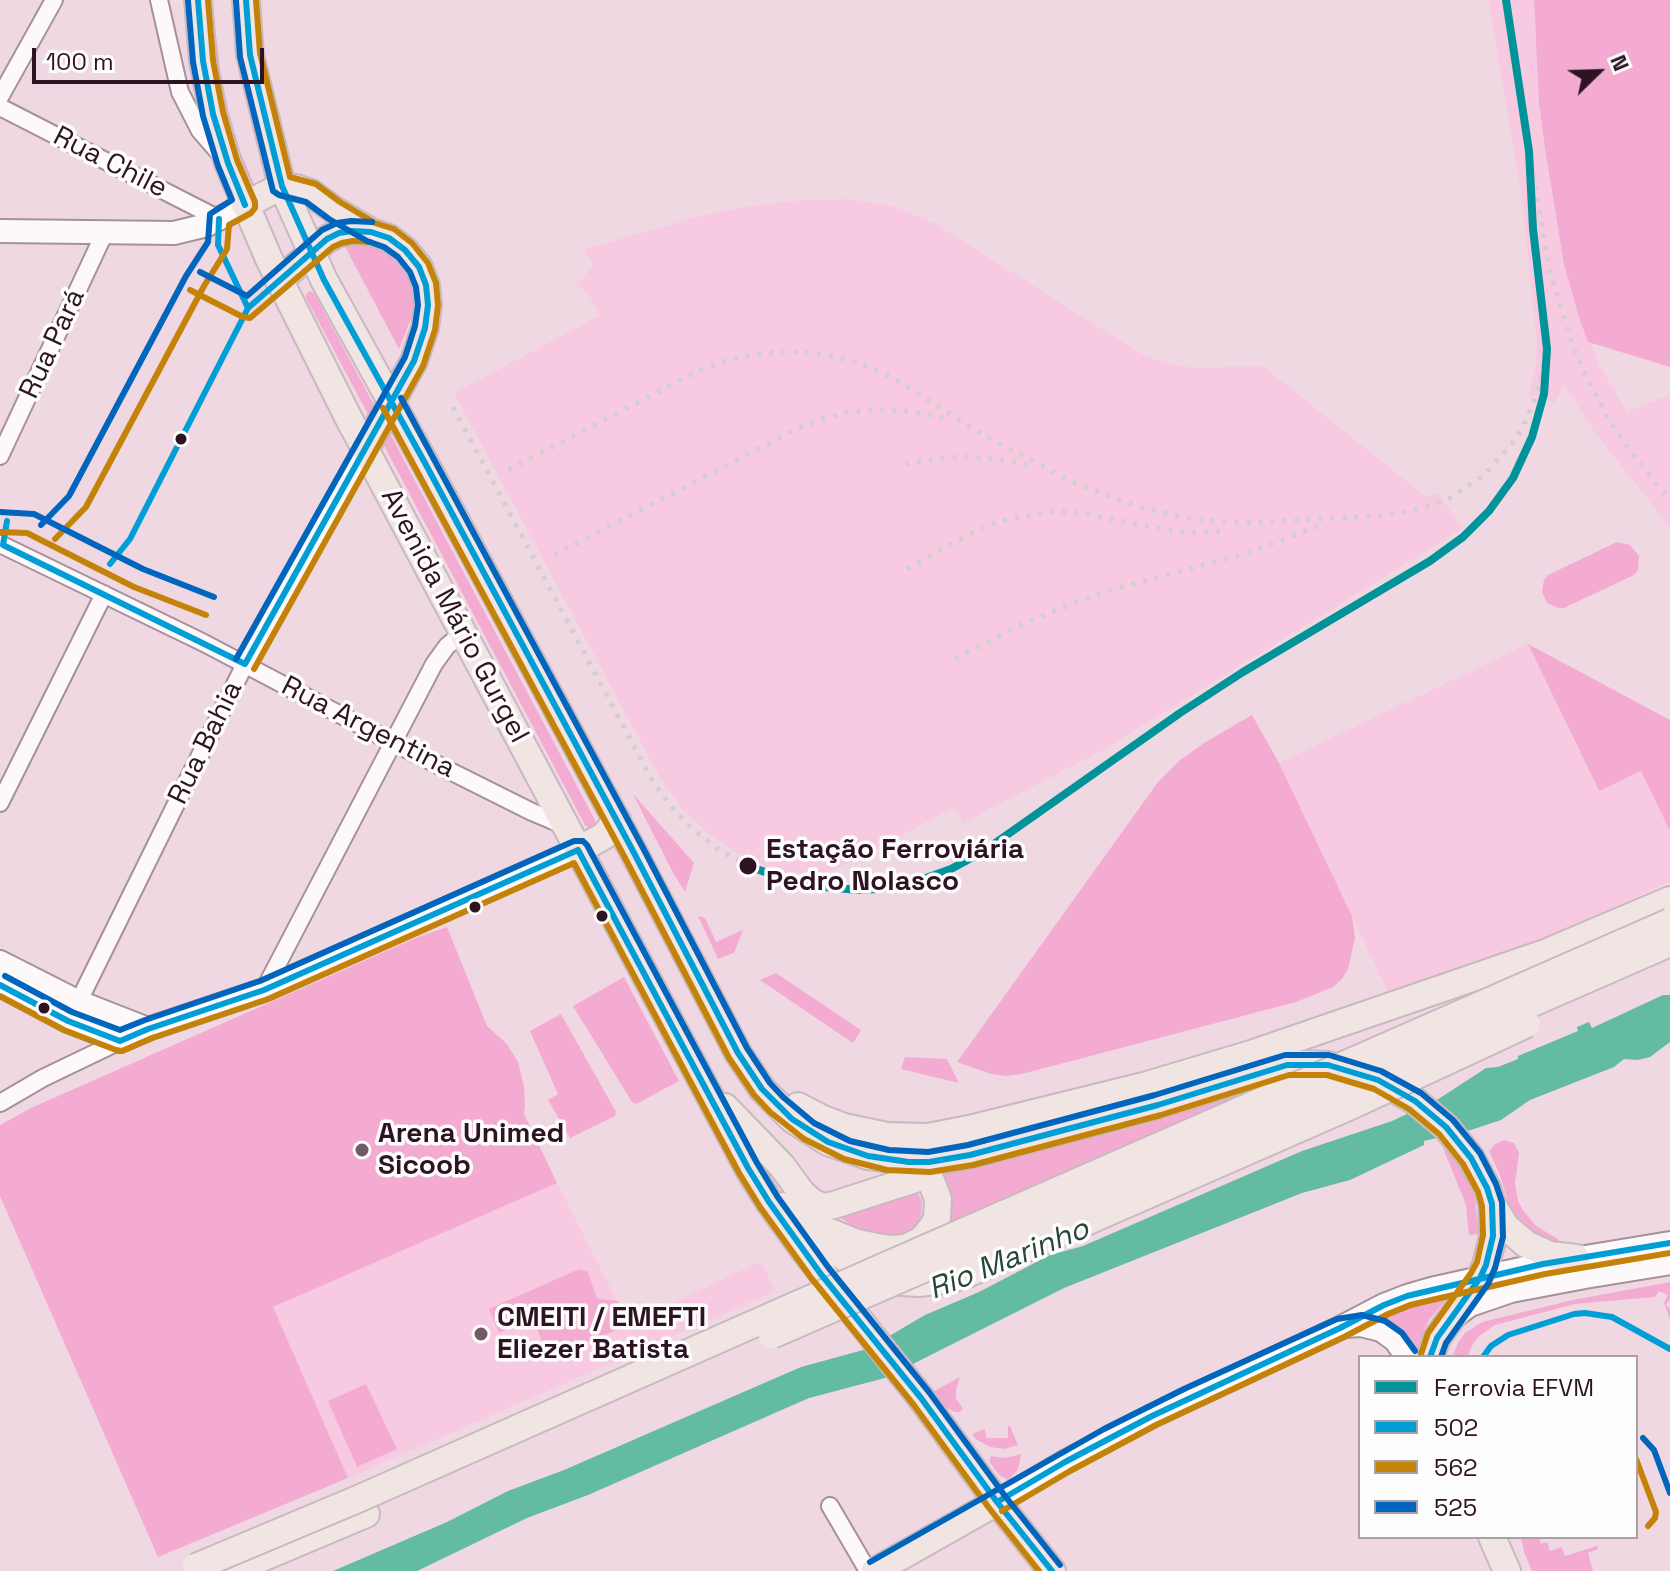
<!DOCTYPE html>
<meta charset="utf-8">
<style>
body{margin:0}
#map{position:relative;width:1670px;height:1571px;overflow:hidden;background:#f0d8e3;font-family:"Space Grotesk",sans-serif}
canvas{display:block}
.legend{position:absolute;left:1358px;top:1355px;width:280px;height:184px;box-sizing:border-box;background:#fdfdfd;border:2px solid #aaa0a5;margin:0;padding:10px 14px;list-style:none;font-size:24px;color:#2e1422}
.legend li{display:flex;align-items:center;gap:16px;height:40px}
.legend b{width:40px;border:2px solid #aaa0a5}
.north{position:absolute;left:1558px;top:32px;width:80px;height:80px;-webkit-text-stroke:6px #fdfdfd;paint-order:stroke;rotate:67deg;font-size:22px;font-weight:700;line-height:32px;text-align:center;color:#2e1422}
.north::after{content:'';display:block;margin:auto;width:28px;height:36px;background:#2e1422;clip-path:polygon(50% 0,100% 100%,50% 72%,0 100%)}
.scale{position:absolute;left:32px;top:48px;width:232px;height:36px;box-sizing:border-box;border:4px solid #2e1422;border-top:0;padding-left:10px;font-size:24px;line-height:28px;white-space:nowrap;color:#2e1422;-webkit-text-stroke:6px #fdfdfd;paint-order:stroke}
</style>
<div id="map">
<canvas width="1670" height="1571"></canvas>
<ul class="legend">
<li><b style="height:10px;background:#00939a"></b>Ferrovia EFVM</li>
<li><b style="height:10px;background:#009ed6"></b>502</li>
<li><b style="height:10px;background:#c58208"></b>562</li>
<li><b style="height:10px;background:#0065bd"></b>525</li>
</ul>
<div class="north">N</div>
<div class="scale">100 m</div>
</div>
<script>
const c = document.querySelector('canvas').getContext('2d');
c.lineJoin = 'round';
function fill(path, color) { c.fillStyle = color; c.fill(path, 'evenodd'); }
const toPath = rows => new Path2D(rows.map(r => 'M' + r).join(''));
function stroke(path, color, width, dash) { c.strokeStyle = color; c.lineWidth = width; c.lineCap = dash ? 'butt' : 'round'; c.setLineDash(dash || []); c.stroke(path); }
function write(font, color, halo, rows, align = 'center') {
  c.font = font + ' "Space Grotesk",sans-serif'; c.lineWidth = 7; c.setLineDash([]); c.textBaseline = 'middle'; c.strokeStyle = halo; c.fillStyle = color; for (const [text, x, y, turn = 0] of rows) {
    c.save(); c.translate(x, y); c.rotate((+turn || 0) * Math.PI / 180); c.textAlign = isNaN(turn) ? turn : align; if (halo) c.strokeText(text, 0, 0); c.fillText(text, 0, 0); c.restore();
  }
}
const built = toPath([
 [1488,0,1534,0,1539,104,1564,265,1571,291,1579,317,1600,366,1627,412,1670,394,1670,528,1594,431,1564,385,1555,403,1529,394,1535,368,1537,344,1535,323,1521,191],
 [847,199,893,206,934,223,1140,353,1166,364,1194,368,1263,366,1426,497,1438,492,1462,529,1103,750,963,823,954,807,852,862,833,870,813,876,793,875,774,871,737,853,706,831,680,807,659,776,454,393,599,316,590,297,577,285,593,265,585,249,708,214,756,205,804,200],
 [1528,644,1598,791,1641,771,1670,831,1670,881,1397,1011,1279,763],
 [557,1183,629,1324,761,1261,776,1291,348,1478,272,1307]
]);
const green = toPath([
 [201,0,212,0,220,69,228,109,240,151,256,189,246,193,236,168],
 [1534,0,1670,0,1670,367,1588,342,1579,317,1564,265,1545,148,1539,104],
 [349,237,381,248,394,256,412,276,417,299,414,311,399,349,342,241],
 [309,291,314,293,373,403,369,416,306,298,306,295],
 [386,426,595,820,595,826,592,828,589,828,585,825,380,438],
 [1617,542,1630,545,1639,556,1638,570,1634,575,1564,608,1558,608,1547,603,1542,592,1544,580,1548,575],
 [1528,644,1670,720,1670,831,1641,771,1599,791],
 [1252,715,1279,763,1352,916,1355,938,1348,969,1342,979,1333,987,1296,1002,1022,1074,1006,1076,991,1074,957,1062,1158,782,1179,761,1204,743],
 [633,794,694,863,685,892,672,871],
 [698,916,705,918,716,942,743,930,734,953,718,959],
 [447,927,487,1026,507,1044,518,1062,524,1086,525,1106,524,1114,557,1183,273,1307,348,1478,158,1557,0,1196,0,1125,31,1108,418,937],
 [776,973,861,1030,853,1043,760,980],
 [624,977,679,1081,636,1104,632,1102,573,1006],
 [561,1014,616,1112,615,1116,570,1138,548,1100,558,1094,530,1031],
 [905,1057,947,1059,959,1083,901,1069],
 [1266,1086,942,1233,939,1174,979,1166,1142,1125],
 [1504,1140,1514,1143,1519,1153,1515,1184,1518,1201,1523,1210,1536,1226,1558,1239,1559,1243,1547,1242,1521,1225,1510,1210,1500,1175,1489,1151,1495,1144],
 [1443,1148,1462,1166,1474,1193,1479,1234,1469,1235,1466,1205],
 [915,1188,922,1201,921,1217,913,1229,901,1235,884,1236,865,1232,851,1225,838,1216],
 [579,1269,588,1272,597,1299,618,1301,629,1325,549,1357,532,1318,499,1333,489,1309],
 [1670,1282,1670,1299,1666,1305,1670,1309,1670,1319,1664,1303,1668,1295,1659,1291,1655,1297,1575,1304,1495,1325,1479,1336,1473,1344,1467,1357,1452,1357,1459,1341,1465,1333,1482,1322,1573,1300],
 [1451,1294,1429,1320,1423,1333,1416,1357,1398,1327,1387,1319,1379,1317],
 [960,1377,956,1390,956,1398,963,1409,960,1412,955,1412,943,1406,932,1392],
 [366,1384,397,1449,357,1467,328,1401],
 [1008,1426,1010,1426,1018,1445,1004,1449,990,1447,977,1440,972,1434,985,1429,986,1438,1008,1438],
 [1021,1454,1019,1466,1016,1472,1008,1480,999,1475,989,1461,991,1456,1005,1458],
 [1521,1537,1539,1537,1541,1544,1547,1542,1550,1551,1562,1547,1565,1556,1597,1546,1598,1549,1588,1553,1593,1571,1532,1571,1524,1552]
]);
const water = toPath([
 [1663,995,1670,995,1670,1042,1650,1057,1638,1060,1624,1059,1614,1067,1530,1100,1501,1120,1471,1130,1424,1141,1424,1145,1350,1180,1302,1193,1064,1288,885,1378,809,1398,588,1495,527,1518,417,1571,333,1571,447,1522,508,1491,564,1470,801,1367,867,1349,925,1315,979,1292,1050,1255,1083,1246,1302,1151,1392,1121,1437,1100,1486,1068,1498,1067,1518,1059,1518,1056,1578,1031,1577,1027,1589,1022,1592,1028]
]);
const street = toPath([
 [159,0,180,92,200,131,221,155],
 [0,97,54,0],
 [0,107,219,219],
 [0,456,105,232],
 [0,544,204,643,392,742,532,812,565,826],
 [0,803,104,594],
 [264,990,434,664,447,646,463,633],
 [74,1011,245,664,366,448],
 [0,1103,43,1078,120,1041],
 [830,1506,868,1571]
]);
const secondary = toPath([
 [0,231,174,233,207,225,245,205],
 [0,962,79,1002,148,1029],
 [0,985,68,1021,120,1041,148,1029,264,990,578,850],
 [1455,1316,1470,1305,1511,1291,1585,1277,1670,1263],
 [1345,1326,1361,1325,1381,1330,1395,1340,1407,1357],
 [997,1502,1065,1462,1152,1416,1340,1328,1384,1305,1407,1296,1431,1289,1543,1264,1670,1243]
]);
const primary = toPath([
 [198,0,203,61,213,114,228,163,269,259,348,417,748,1168,769,1202,803,1249,921,1398,997,1502,1052,1571],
 [246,0,250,55,282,186,324,280,425,463,633,851,738,1053,762,1089,792,1119,828,1142,868,1156,909,1162,929,1162,970,1155,1158,1105,1287,1065,1302,1064,1328,1065,1359,1073,1378,1080,1415,1101,1446,1127,1471,1158,1487,1188,1492,1204,1493,1236,1486,1265,1480,1278,1437,1338,1430,1357],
 [245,205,282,186,296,188,311,193,334,210,371,232,389,238,405,250,419,267,426,285,428,305,425,328,414,361,366,448],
 [279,281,327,239,339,233,352,231,371,232],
 [578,850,604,836,617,820],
 [798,1106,823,1119,844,1127,887,1136,928,1137,969,1129,1147,1085,1251,1054,1545,953,1670,900],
 [725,1107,782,1166,801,1192,812,1202,823,1207,834,1205,918,1178,919,1168],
 [1492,1204,1506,1227,1526,1244,1550,1255,1576,1258],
 [783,1206,840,1255,869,1273,902,1282,919,1283,952,1279,967,1274],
 [820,1228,857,1243,888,1249,906,1248,922,1240,933,1226,937,1218,938,1199,931,1181,925,1173,911,1163],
 [1492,1537,1507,1571],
 [231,1571,366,1514],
 [875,1571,997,1502]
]);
const rail = toPath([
 [1529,151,1550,272,1573,347,1584,372,1610,422,1626,445,1670,501],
 [453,407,652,780,662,795,687,824,716,848,748,866],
 [905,464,940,458,968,457,997,459,1028,465],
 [508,470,700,370,725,361,751,355,778,352,804,352,831,356,856,362,881,372,905,385,985,436,1077,484,1143,508,1193,519,1244,523,1390,515,1430,506,1450,498,1484,475,1512,444,1523,427,1539,388,1543,368,1545,326],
 [554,555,796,429,822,419,849,412,877,410,905,411,933,415,951,421],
 [907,569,975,531,999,521,1054,511,1085,514,1173,531,1198,533,1224,531],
 [955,659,1014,628,1076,602,1108,591,1247,553,1318,526]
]);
const primaryBridge = toPath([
 [967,1274,1355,1104,1527,1024],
 [772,1335,1670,943],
 [196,1567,358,1499,785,1310,1670,922]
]);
const bus1 = toPath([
 [198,0,203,61,213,114,228,163,245,205],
 [246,0,250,55,282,186,324,280,425,463,633,851,738,1053,762,1089,792,1119,828,1142,868,1156,909,1162,929,1162,970,1155,1158,1105,1287,1065,1328,1065,1378,1080,1415,1101,1446,1127,1471,1158,1487,1188,1492,1204,1493,1236,1486,1265,1480,1278,1437,1338,1430,1357],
 [219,219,218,245,248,308],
 [7,521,3,545,245,664,414,361,425,328,428,305,426,285,419,267,405,250,389,238,371,232,352,231,339,233,327,239,248,308,130,539,110,564],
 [578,850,748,1168,769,1202,820,1273,921,1398,997,1502,1052,1571],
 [0,985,68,1021,120,1041],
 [120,1041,148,1029,264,990,578,850],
 [1483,1357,1491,1346,1508,1335,1574,1314,1585,1313,1612,1317,1670,1349],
 [997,1502,1065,1462,1152,1416,1340,1328,1384,1305,1407,1296,1543,1264,1670,1243]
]);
const bus2 = toPath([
 [190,290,243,317,250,318,333,247,342,243,353,241,370,242],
 [383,408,624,856,729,1058,754,1095,770,1112,804,1139,844,1159,887,1170,930,1172,973,1165,1161,1115,1289,1075,1327,1075,1374,1089,1409,1109,1439,1134,1463,1164,1478,1192,1482,1206,1483,1235,1477,1262,1471,1273,1428,1333,1421,1354],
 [1,532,27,533,134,587,206,615],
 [55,539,86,507,204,286,227,249,229,225,251,213,255,208,255,202,237,160,223,112,213,60,208,0],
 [254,669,423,366,435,330,438,305,436,283,428,263,412,243,394,229,375,223,340,202,316,184,290,177,260,53,256,0],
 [0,996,64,1030,116,1050,122,1051,152,1038,268,999,574,863,739,1173,760,1207,812,1279,913,1404,989,1508,1039,1571],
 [1636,1459,1656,1512,1655,1518,1648,1526],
 [1002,1511,1070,1471,1156,1425,1344,1337,1388,1314,1410,1305,1545,1274,1670,1253]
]);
const bus3 = toPath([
 [236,1,240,57,273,191,279,195,306,202,329,219,367,241,384,247,398,257,410,272,416,287,418,305,415,326,405,357,236,659],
 [200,272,247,296,322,230,337,223,351,221,372,222],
 [401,398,642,846,747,1048,770,1083,783,1097,814,1123,850,1141,889,1150,928,1152,968,1145,1155,1095,1285,1055,1329,1055,1381,1071,1421,1093,1453,1120,1480,1153,1496,1184,1502,1202,1503,1237,1495,1268,1488,1284,1446,1343,1441,1357],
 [0,512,34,514,143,569,214,597],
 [41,525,69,496,186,276,208,242,210,214,232,200,218,166,203,116,193,62,188,1],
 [5,976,72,1012,120,1030,145,1020,260,981,574,841,583,841,587,845,757,1163,777,1196,828,1267,929,1392,1005,1496,1060,1565],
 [1643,1438,1654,1450,1670,1493],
 [870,1562,1104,1429,1184,1389,1337,1319,1362,1315,1385,1321,1402,1333,1415,1351]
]);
const rail1 = toPath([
 [748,866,802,885,859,890,878,889,915,882,951,869,984,851,1180,713,1243,672,1430,561,1463,537,1489,511,1513,478,1532,437,1544,394,1547,349,1533,229,1529,151,1506,0]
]);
const markers = [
 [181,439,7,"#2e1422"],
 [748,866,10,"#2e1422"],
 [475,907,7,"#2e1422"],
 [602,916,7,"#2e1422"],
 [44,1008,7,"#2e1422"],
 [362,1150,8,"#725966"],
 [481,1334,8,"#725966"]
];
const streetNames = [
 ["Rua Chile",110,163,27],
 ["Rua Pará",53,344,-65],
 ["Avenida Mário Gurgel",454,616,62],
 ["Rua Argentina",368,728,27],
 ["Rua Bahia",206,743,-64]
];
const stopNames = [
 ["Estação Ferroviária",766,850],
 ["Pedro Nolasco",766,882]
];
const poiNames = [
 ["Arena Unimed",378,1134],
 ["Sicoob",378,1166],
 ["CMEITI / EMEFTI",497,1318],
 ["Eliezer Batista",497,1350]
];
const waterNames = [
 ["Rio Marinho",1009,1260,-22]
];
fill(built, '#f8cae1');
fill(green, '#f4abd2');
fill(water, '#63bba2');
stroke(street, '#a7909c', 20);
stroke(secondary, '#a7909c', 26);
stroke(primary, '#c8b9c0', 30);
stroke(street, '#fdf9fb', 16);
stroke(secondary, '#fdf9fb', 22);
stroke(primary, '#f0e5e2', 26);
stroke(rail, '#d5ced1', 5, [4, 8]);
stroke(primaryBridge, '#c8b9c0', 30, []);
stroke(primaryBridge, '#f0e5e2', 26);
stroke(bus1, '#009ed6', 6);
stroke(bus2, '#c58208', 6);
stroke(bus3, '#0065bd', 6);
stroke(rail1, '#00939a', 8);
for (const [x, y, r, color] of markers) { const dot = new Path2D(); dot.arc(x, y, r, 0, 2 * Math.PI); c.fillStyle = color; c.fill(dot); stroke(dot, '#fdfdfd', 3); }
write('28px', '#2e1422', '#fdfdfd', streetNames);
write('bold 28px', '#2e1422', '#fdfdfd', stopNames, 'left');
write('bold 28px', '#2e1422', '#fdfdfd', poiNames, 'left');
write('italic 30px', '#294439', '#fdfdfd', waterNames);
</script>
